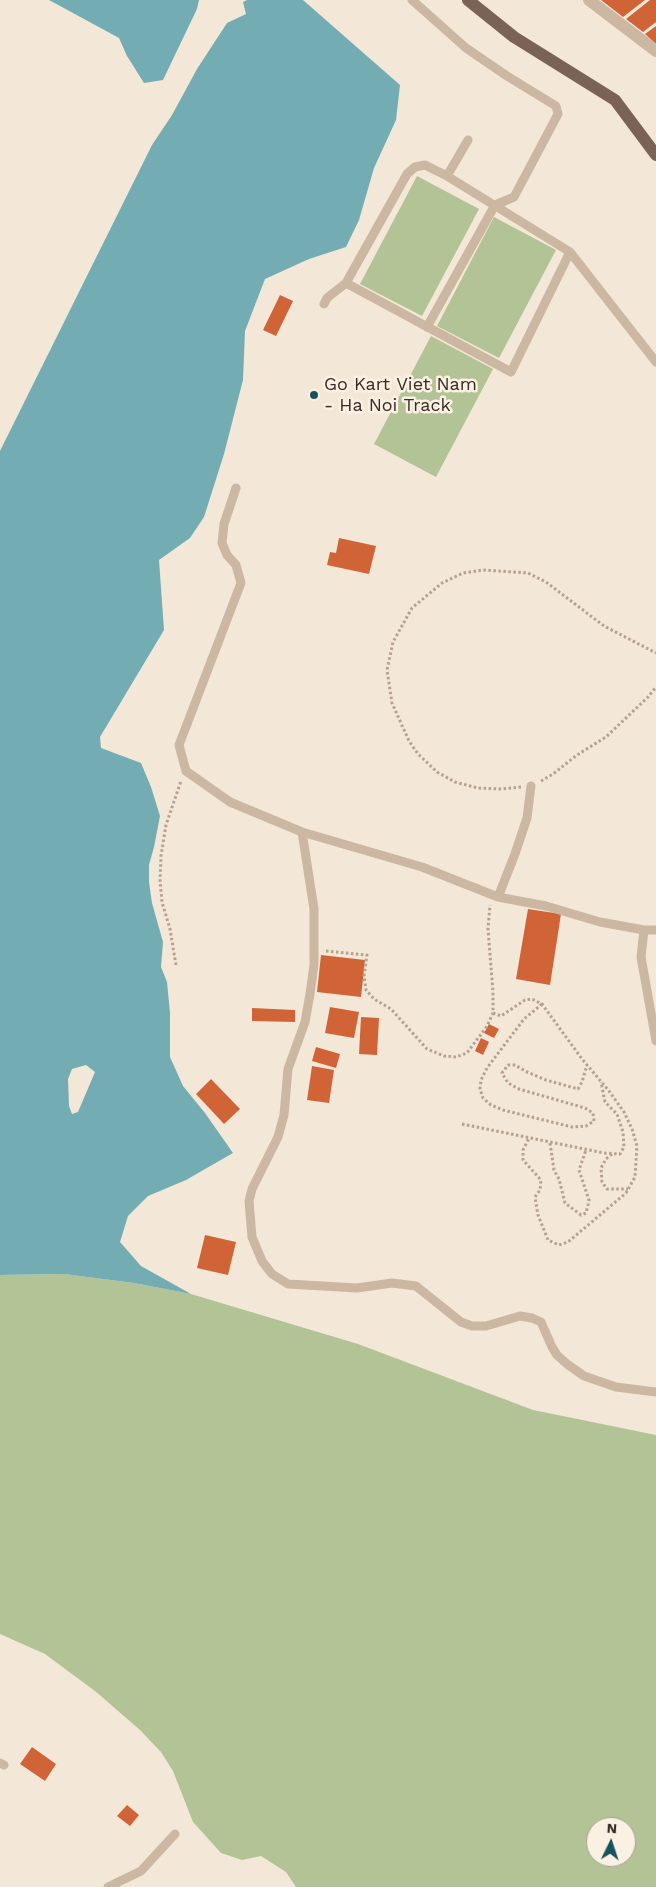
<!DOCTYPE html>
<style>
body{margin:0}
#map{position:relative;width:656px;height:1887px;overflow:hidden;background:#f3e7d7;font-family:"Work Sans",sans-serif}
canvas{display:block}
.north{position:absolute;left:586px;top:1817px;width:50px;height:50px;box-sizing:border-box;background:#fbf1e3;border:1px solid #aca297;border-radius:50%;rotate:4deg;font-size:14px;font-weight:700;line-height:20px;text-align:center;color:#362b25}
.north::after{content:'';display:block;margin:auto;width:18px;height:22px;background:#17535b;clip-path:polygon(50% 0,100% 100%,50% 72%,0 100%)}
</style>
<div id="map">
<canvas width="656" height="1887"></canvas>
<div class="north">N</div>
</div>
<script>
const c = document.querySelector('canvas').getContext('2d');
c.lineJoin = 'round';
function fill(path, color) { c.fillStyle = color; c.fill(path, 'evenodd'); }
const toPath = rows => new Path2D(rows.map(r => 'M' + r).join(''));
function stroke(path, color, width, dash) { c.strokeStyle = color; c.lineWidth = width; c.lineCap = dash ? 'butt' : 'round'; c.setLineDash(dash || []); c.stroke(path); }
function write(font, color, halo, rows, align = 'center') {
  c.font = font + ' "Work Sans",sans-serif'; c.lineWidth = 5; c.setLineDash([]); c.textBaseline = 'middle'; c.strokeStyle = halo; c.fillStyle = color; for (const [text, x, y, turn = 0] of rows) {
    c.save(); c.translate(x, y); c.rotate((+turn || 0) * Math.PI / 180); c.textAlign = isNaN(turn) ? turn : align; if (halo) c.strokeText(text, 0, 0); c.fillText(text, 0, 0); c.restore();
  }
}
const green = toPath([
 [417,176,479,209,422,316,360,284],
 [494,217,556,250,499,358,437,326],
 [431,336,493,369,436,477,374,444],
 [64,1274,134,1283,191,1294,358,1344,533,1410,656,1435,656,1887,296,1887,286,1872,261,1856,242,1860,221,1853,193,1822,173,1771,161,1752,140,1730,95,1691,45,1654,0,1634,0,1275],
 [596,1827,626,1827,626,1857,596,1857]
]);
const water = toPath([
 [49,0,199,0,197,9,163,80,144,83,127,56,119,38],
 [247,0,303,0,400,85,396,120,374,168,359,220,346,247,309,259,265,279,245,331,243,380,224,454,204,517,190,538,159,560,164,630,100,737,101,748,141,763,151,787,160,816,154,847,149,865,149,882,152,903,163,942,161,967,167,982,170,1013,170,1057,183,1086,205,1113,233,1153,186,1180,148,1196,128,1216,120,1242,141,1266,191,1294,134,1283,64,1274,0,1275,0,451,152,145,172,115,197,69,227,23,246,14,243,2],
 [86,1065,95,1072,78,1112,72,1114,69,1106,68,1079,72,1069]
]);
const building = toPath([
 [601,0,645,0,623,17],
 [650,0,656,0,656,22,643,32,626,19],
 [656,26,656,44,645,34],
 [280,295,293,301,276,336,263,330],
 [339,538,376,546,369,574,327,565,330,552,336,553],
 [528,909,561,914,550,985,516,979],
 [321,955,365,960,361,997,317,992],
 [330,1007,359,1012,354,1038,325,1033],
 [252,1008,295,1010,295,1022,252,1021],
 [361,1017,379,1018,377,1055,359,1054],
 [489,1024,499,1029,494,1038,484,1033],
 [481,1038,489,1042,483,1055,475,1051],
 [316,1047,340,1054,336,1068,312,1061],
 [312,1066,334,1070,329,1103,307,1100],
 [211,1079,240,1109,224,1124,196,1094],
 [205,1235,236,1242,228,1275,197,1268],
 [32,1747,56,1764,45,1781,20,1764],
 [127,1805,139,1815,130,1826,117,1816]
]);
const path = toPath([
 [541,781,553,774,577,755,606,737,648,697,656,687],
 [521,787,502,789,478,788,455,782,437,772,418,754,409,741,392,703,387,670,393,642,412,608,442,583,463,573,483,570,528,573,546,582,604,626,656,653],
 [326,951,367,955,364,976,366,990,374,999,391,1009,427,1049,444,1056,456,1057,467,1053,487,1026,493,1013,493,992,488,929,490,905],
 [176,965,170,929,162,902,160,880,161,856,166,825,181,781],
 [542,1004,524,1019,487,1068,481,1080,480,1089,483,1098,491,1105,503,1110,572,1127,586,1126,594,1121,593,1113,585,1108,519,1089,508,1083,502,1073,508,1065,515,1065,527,1072,546,1080,578,1089,582,1082,587,1065],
 [493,1013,501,1016,525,1000,532,999,542,1004,582,1059,609,1091,624,1112,632,1129,637,1146,635,1177,626,1193,568,1242,559,1245,548,1240,538,1215,535,1197,540,1190,541,1180,523,1160,523,1150,529,1138],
 [462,1124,604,1153,620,1154,624,1147,623,1132,617,1114,605,1102,601,1082],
 [550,1143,554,1170,559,1179,565,1203,581,1215,586,1213,588,1205,589,1200,579,1170,586,1150],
 [612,1154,606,1159,601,1168,602,1182,607,1189,628,1189]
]);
const lane = toPath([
 [412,0,466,48,507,76,556,106,558,114,514,197,495,205,427,327],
 [447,176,468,140],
 [346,283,511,372,570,252],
 [324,304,327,298,346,283,407,174,415,167,425,165,447,176,570,252,656,362],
 [236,488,224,524,222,543,227,555,236,565,241,583,179,745,186,771,230,802,302,832,422,867,498,897,546,906,600,922,644,930,656,930],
 [302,832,314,909,314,965,310,994,305,1022,288,1069,284,1115,278,1137,252,1189,249,1201,252,1237,262,1261,272,1274,288,1284,357,1288,392,1283,416,1286,461,1322,472,1326,486,1326,520,1316,532,1318,541,1322,552,1347,557,1355,567,1364,584,1376,616,1387,656,1392],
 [498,897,515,854,527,818,531,786],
 [644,930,641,957,656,1041],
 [0,1763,4,1765],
 [108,1887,141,1871,175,1834]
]);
const street = toPath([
 [589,0,656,51]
]);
const primary = toPath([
 [468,0,514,37,615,100,656,155]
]);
const markers = [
 [314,395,5,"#17535b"]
];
const poiNames = [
 ["Go Kart Viet Nam",324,385],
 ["- Ha Noi Track",324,406]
];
fill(green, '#b2c396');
fill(water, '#73adb3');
fill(building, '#d16437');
stroke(path, '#b8a18c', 3, [2.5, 2.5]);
stroke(lane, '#ccb7a2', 9);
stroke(street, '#ccb7a2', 12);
stroke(primary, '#7a6355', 12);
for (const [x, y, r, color] of markers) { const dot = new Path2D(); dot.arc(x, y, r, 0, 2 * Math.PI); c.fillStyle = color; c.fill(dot); stroke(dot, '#fbf1e3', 2); }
write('18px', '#362b25', '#fbf1e3', poiNames, 'left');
</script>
